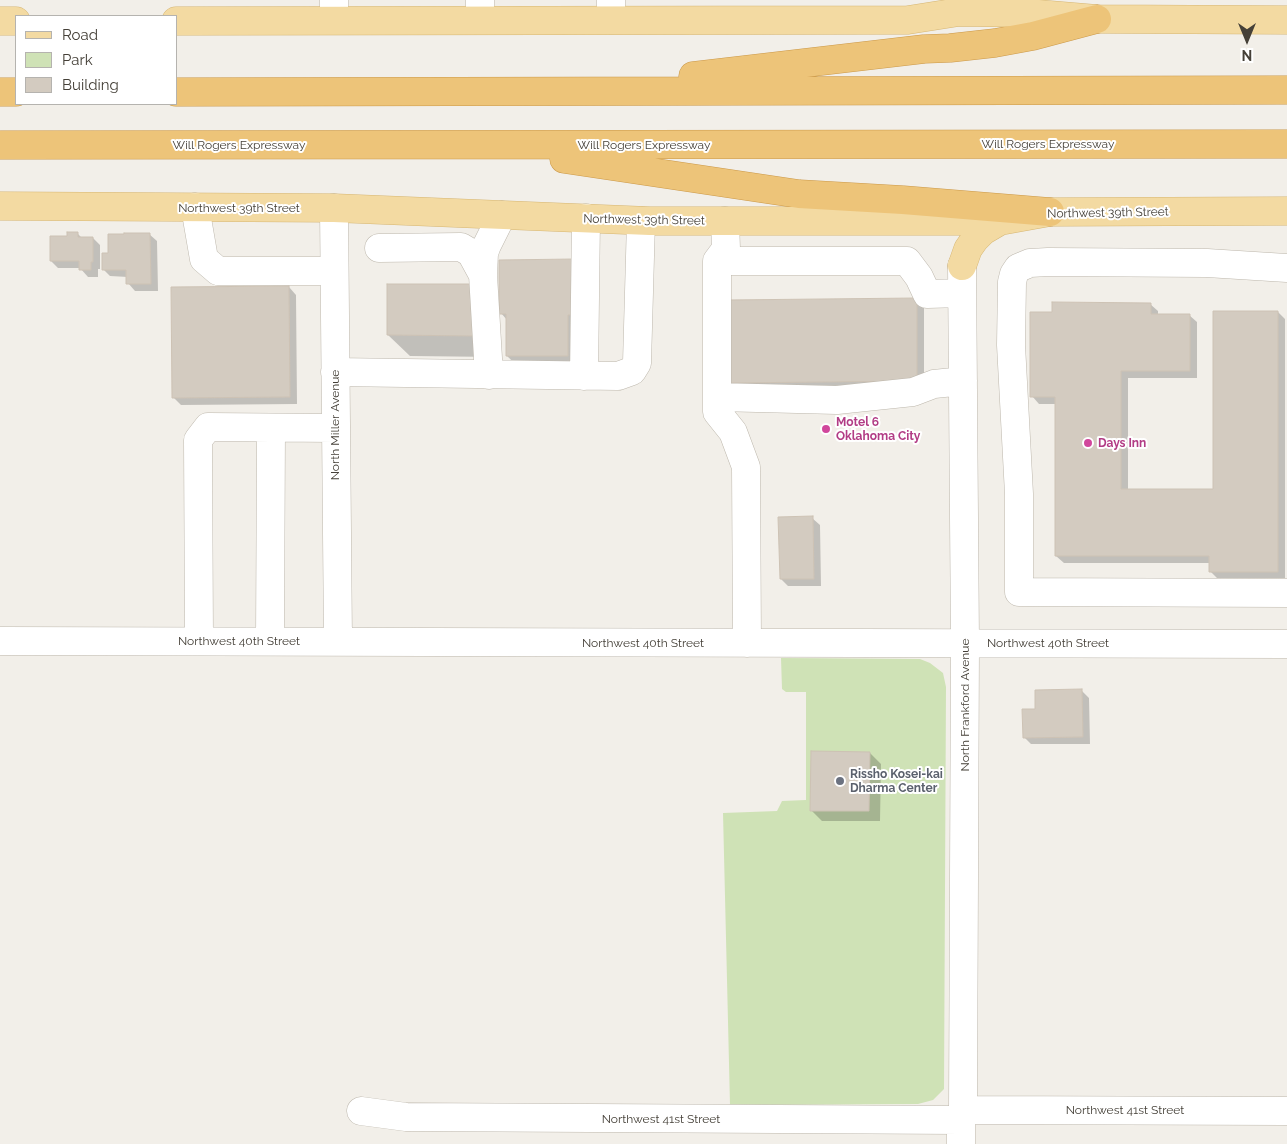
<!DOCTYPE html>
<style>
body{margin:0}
#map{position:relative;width:1287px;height:1144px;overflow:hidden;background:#f2efe9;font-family:Raleway,sans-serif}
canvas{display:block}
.legend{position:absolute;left:15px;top:15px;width:162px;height:90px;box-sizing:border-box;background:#fff;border:1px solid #b5b3af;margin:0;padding:6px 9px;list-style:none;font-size:15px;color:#454038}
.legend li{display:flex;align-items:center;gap:10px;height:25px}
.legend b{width:25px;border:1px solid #b5b3af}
.north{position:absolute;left:1222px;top:15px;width:50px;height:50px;-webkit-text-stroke:4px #fff;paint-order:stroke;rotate:180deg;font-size:14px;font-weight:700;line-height:20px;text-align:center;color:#454038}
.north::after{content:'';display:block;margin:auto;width:18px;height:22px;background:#454038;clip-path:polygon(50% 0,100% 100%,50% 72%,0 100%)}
</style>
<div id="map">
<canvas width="1287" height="1144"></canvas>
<ul class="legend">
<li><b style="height:6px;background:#f3daa2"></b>Road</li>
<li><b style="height:14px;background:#cfe2b6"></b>Park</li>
<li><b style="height:14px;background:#d3cbc0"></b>Building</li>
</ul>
<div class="north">N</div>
</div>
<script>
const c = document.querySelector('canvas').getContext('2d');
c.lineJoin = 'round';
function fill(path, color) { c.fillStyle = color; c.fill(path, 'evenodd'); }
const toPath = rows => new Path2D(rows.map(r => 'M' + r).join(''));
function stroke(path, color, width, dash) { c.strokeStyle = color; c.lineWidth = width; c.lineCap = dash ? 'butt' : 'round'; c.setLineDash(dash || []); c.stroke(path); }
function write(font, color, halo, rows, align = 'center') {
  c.font = font + ' Raleway,sans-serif'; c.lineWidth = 4; c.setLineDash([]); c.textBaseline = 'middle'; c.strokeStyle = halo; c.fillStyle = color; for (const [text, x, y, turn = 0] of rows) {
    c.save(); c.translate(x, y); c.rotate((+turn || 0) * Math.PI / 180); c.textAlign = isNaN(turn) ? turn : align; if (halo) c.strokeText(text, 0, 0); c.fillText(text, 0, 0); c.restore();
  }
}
const green = toPath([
 [781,658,920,659,930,663,943,673,946,687,944,1089,933,1100,918,1104,730,1105,723,813,777,811,782,801,806,800,806,692,786,692,782,689]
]);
const shadow = toPath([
 [77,233,82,238,93,238,100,245,100,269,98,269,98,277,88,277,80,268,58,268,51,261,68,238],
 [149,234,157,241,158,291,135,291,128,283,128,277,110,276,103,269,109,255],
 [574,260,589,377,529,377,507,356,507,320,501,313],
 [477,286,498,357,410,356,388,335],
 [289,287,296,295,297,404,181,405,173,397],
 [916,299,924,307,924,388,737,390,729,382],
 [1150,304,1158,311,1158,315,1189,315,1197,322,1197,378,1128,378,1128,490,1214,490,1278,312,1285,319,1285,578,1217,578,1210,571,1210,563,1064,563,1056,556,1056,404,1039,404,1032,396,1054,314],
 [812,518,820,525,821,586,788,586,781,579],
 [1082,691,1089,698,1090,744,1031,744,1024,737,1036,710],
 [870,753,881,764,880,821,822,821,811,810]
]);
const building = toPath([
 [67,232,78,232,78,237,93,237,93,262,91,262,91,270,79,270,79,261,50,261,50,236,67,236,67,232],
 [124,233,150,233,151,284,126,284,126,270,102,270,102,253,108,253,108,234,124,234,124,233],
 [575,259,575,315,568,315,568,356,506,356,506,314,499,314,499,260,575,259],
 [387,284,477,284,477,336,387,335,387,284],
 [289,286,290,397,172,398,171,287,289,286],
 [917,298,917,381,728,383,727,300,917,298],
 [1052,302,1151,303,1151,314,1190,314,1190,371,1121,371,1121,489,1213,489,1213,311,1278,311,1278,572,1209,572,1209,556,1055,556,1055,397,1030,397,1030,312,1052,312,1052,302],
 [813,516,814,579,780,579,778,517,813,516],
 [1082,689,1083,737,1023,738,1022,709,1035,709,1035,690,1082,689],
 [811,751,870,752,869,811,810,811,811,751]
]);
const minor = toPath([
 [480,0,480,20],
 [334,20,334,0],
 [611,20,611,0],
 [195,207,204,259,218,271,334,271],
 [334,208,338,641],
 [725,221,726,249,717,261,717,412,733,432,746,467,747,643],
 [379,248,461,247,471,253,483,275],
 [717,261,907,261,919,277,927,294,962,293],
 [1287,268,1207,263,1048,262,1030,263,1018,268,1014,274,1012,282,1011,345,1019,494,1019,592,1287,593],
 [335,372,618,376,632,371,637,363,641,221],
 [489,375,483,275,484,253,487,245,502,215],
 [584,376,586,218],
 [717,397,837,400,913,392,934,384,963,381],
 [0,641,1287,644],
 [199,641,198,440,208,427,335,428],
 [270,641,271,428],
 [963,1110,1287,1111],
 [361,1111,406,1117,961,1120],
 [961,1144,961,1120,963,1110,965,643,962,266]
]);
const major = toPath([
 [0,21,16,21],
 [176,21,908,20,959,12,1027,13,1097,19,1287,20],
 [0,206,334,208,650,221,1000,221,1050,212,1287,211],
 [962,266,968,249,975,239,983,231,1000,221]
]);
const highway = toPath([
 [693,76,924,49,950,48,995,43,1033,36,1097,19],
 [0,92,16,92],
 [176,92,1287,90],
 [0,145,1287,144],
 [564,159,799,194,903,200,1050,212]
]);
const markers = [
 [826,429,5,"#d1479c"],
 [1088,443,5,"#d1479c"],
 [840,781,5,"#6b7280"]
];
const streetNames = [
 ["Will Rogers Expressway",1048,144],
 ["Will Rogers Expressway",239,145],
 ["Will Rogers Expressway",644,145],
 ["Northwest 39th Street",239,208],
 ["Northwest 39th Street",1108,213,-1],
 ["Northwest 39th Street",644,220,1],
 ["North Miller Avenue",335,425,-90],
 ["Northwest 40th Street",239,641],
 ["Northwest 40th Street",643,643],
 ["Northwest 40th Street",1048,643],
 ["North Frankford Avenue",965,705,-90],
 ["Northwest 41st Street",1125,1110],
 ["Northwest 41st Street",661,1119]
];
const hotelNames = [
 ["Motel 6",836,422],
 ["Oklahoma City",836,436],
 ["Days Inn",1098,443]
];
const worshipNames = [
 ["Rissho Kosei-kai",850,774],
 ["Dharma Center",850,788]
];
fill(green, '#cfe2b6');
fill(shadow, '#0003');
fill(building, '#d3cbc0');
stroke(building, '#cdc2b4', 1);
stroke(minor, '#bdb7ac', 29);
stroke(major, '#d6b673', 29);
stroke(highway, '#cb994a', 29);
stroke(minor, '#fff', 28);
stroke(major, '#f3daa2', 28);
stroke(highway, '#edc479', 28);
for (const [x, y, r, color] of markers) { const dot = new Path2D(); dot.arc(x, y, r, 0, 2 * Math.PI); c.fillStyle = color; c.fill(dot); stroke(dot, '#fff', 2); }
write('12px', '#454038', '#fff', streetNames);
write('bold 12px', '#b23c85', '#fff', hotelNames, 'left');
write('bold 12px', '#5b616d', '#fff', worshipNames, 'left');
</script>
